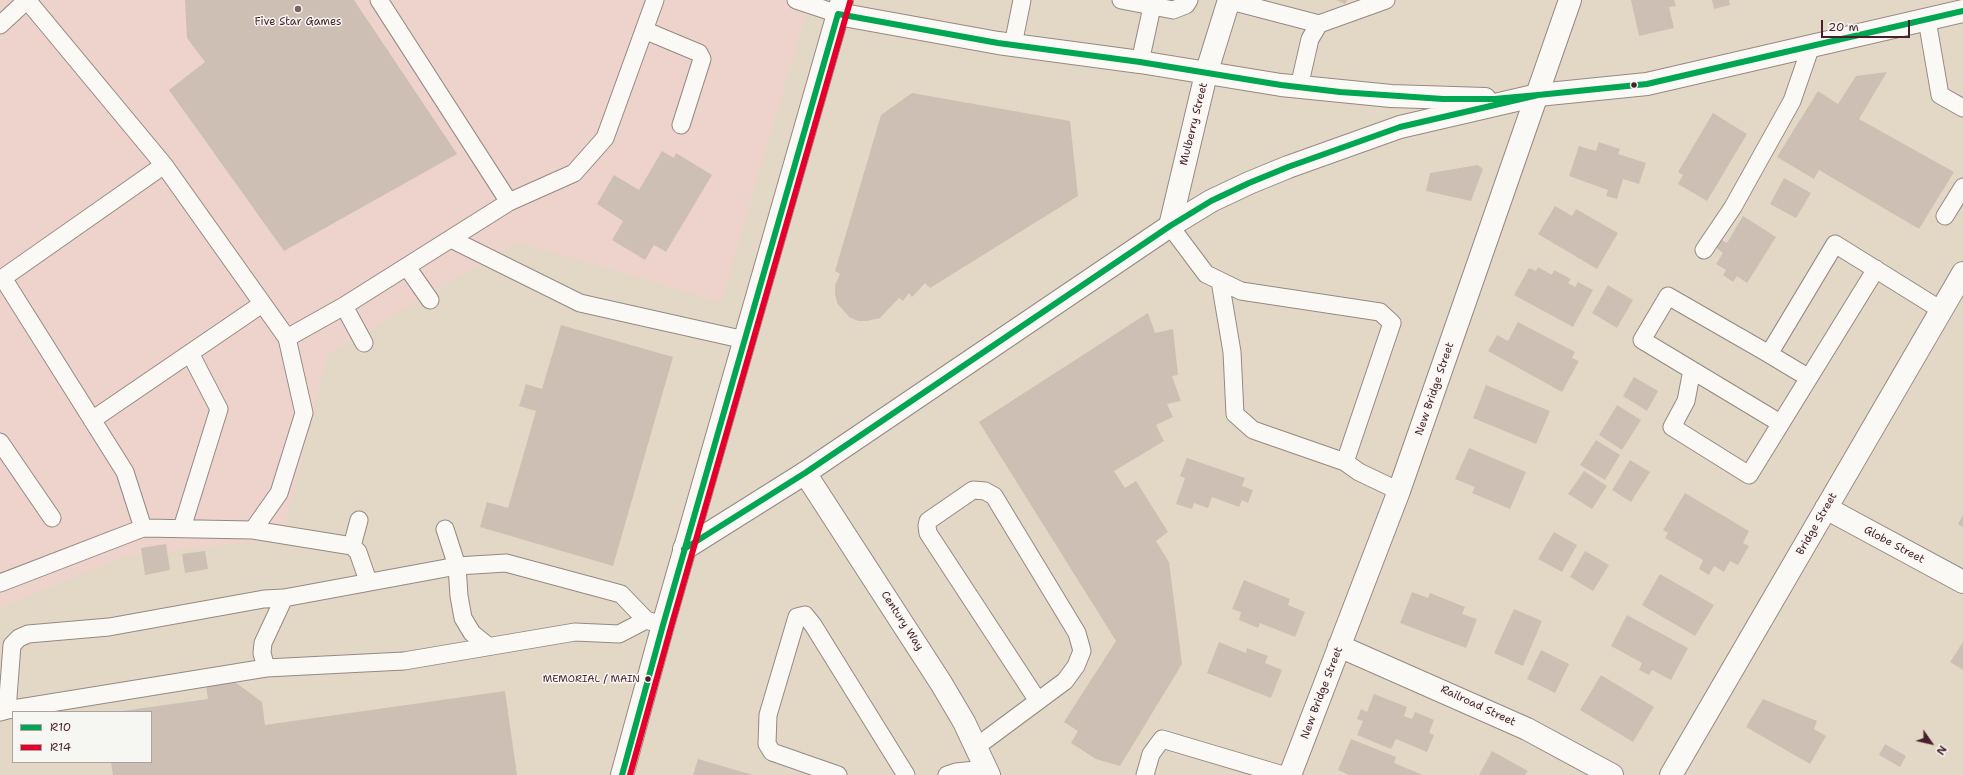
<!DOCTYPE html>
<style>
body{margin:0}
#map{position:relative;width:1963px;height:775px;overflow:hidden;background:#e3d8c6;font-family:"Shantell Sans",sans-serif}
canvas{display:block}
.legend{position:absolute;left:12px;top:711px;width:140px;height:52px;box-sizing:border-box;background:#f6f6f2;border:1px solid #b1a0a2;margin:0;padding:5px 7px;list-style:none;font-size:12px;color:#4a1f2b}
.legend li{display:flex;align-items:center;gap:8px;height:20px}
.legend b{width:20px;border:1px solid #b1a0a2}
.north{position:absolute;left:1911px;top:723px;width:40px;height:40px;-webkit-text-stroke:3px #f6f6f2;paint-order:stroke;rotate:124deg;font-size:11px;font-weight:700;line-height:16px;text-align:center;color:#4a1f2b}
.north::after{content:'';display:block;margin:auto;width:14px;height:18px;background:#4a1f2b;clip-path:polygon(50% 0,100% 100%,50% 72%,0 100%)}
.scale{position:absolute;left:1821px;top:20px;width:89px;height:18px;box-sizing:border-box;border:2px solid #4a1f2b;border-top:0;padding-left:5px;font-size:12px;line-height:14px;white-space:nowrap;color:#4a1f2b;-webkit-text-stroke:3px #f6f6f2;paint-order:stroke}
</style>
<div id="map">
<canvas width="1963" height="775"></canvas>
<ul class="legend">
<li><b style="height:5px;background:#00a651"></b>R10</li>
<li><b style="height:5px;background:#e4002b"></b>R14</li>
</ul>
<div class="north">N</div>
<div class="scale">20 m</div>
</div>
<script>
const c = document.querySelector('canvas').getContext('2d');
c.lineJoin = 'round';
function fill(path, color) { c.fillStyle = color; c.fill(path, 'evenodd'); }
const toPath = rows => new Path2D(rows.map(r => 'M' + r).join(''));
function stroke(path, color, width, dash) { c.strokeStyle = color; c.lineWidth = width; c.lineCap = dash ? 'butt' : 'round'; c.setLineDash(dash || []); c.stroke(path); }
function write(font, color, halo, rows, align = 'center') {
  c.font = font + ' "Shantell Sans",sans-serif'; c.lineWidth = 3; c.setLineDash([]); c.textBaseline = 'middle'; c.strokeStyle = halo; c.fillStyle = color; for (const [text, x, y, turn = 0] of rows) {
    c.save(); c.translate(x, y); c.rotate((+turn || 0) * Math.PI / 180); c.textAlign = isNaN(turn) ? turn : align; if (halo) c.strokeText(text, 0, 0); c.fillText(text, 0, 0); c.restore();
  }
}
const built = toPath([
 [0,0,810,0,721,302,518,242,328,354,282,538,126,556,0,608]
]);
const building = toPath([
 [185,0,354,0,457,154,284,251,169,90,205,62,187,38],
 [1336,0,1347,0,1345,4],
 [1631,0,1674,0,1676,6,1669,7,1674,28,1639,36],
 [1712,0,1729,0,1730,5,1714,9],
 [1887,72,1859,119,1954,172,1919,229,1819,170,1814,179,1777,157,1818,91,1838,104,1856,76],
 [912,93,1070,121,1078,196,930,288,925,283,912,297,909,293,903,301,899,298,880,318,867,321,858,321,849,317,837,303,835,294,835,285,840,274,835,271,881,115],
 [1713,113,1747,134,1707,201,1678,184,1683,175,1678,172],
 [1599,142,1620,149,1618,154,1646,163,1639,184,1623,179,1617,199,1606,196,1608,190,1569,176,1579,146,1596,151],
 [662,151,674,158,676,153,712,175,666,252,654,245,645,260,612,240,623,221,597,204,614,175,639,190],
 [1478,165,1483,169,1471,201,1426,191,1430,173],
 [1784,178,1811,193,1796,218,1770,204],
 [1555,206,1572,216,1576,209,1618,233,1597,269,1538,234],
 [1743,216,1776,237,1747,283,1737,276,1733,282,1723,275,1726,270,1716,264,1723,253,1715,247,1720,239,1727,243],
 [1538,267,1552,275,1554,270,1571,279,1568,283,1575,287,1578,282,1593,290,1573,327,1514,295,1529,268,1536,271],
 [1608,285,1633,300,1617,328,1592,313],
 [1148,313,1155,333,1173,329,1178,375,1172,376,1181,401,1167,404,1173,417,1156,425,1164,441,1114,471,1125,488,1136,481,1168,532,1156,541,1169,562,1182,664,1120,766,1096,759,1071,743,1078,731,1064,722,1116,641,979,422],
 [1518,322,1575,352,1572,358,1579,361,1562,392,1488,351,1497,335,1508,341],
 [561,325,673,357,613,566,480,527,487,502,508,508,536,411,519,406,526,384,542,389],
 [1634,377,1658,391,1647,411,1623,396],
 [1486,385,1550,411,1536,444,1473,418],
 [1617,405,1641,420,1622,450,1599,435],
 [1596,440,1620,455,1605,480,1580,465],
 [1469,448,1526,472,1510,509,1472,493,1475,487,1455,479],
 [1187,458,1245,478,1242,486,1253,490,1248,503,1242,500,1239,507,1212,497,1208,508,1194,503,1192,509,1176,504,1185,478,1180,476],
 [1630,460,1650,472,1631,502,1612,490],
 [1584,471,1607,486,1592,509,1568,494],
 [1685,493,1749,531,1743,543,1749,546,1738,565,1730,561,1724,572,1714,566,1709,575,1699,569,1703,560,1665,538,1668,533,1663,530],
 [1963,515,1963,527,1958,524],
 [1554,532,1577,545,1562,572,1538,559],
 [166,544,170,570,145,575,141,548],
 [205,551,208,569,185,573,182,554],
 [1585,551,1609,565,1593,591,1570,577],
 [1660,574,1714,605,1695,636,1642,605],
 [1244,580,1290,599,1288,605,1305,612,1295,637,1260,623,1258,628,1239,620,1241,612,1232,609],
 [1412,592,1428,598,1430,593,1465,607,1462,614,1477,619,1466,648,1400,623],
 [1514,609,1542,621,1523,666,1494,653],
 [1627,615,1688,648,1671,680,1652,670,1649,675,1639,670,1642,663,1611,646],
 [1219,642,1246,653,1247,648,1268,656,1265,663,1282,670,1271,698,1207,673],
 [1963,642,1963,670,1950,662],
 [1541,650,1569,664,1555,693,1527,679],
 [1601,675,1654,707,1633,742,1580,710],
 [235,682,262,702,265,725,505,691,517,775,113,775,111,762,151,762,151,712,122,711,208,699,206,686],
 [1374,694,1407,707,1404,716,1412,719,1415,712,1434,720,1429,733,1434,735,1427,752,1396,739,1391,749,1357,735,1363,721,1357,719,1361,709,1367,712],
 [1763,699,1817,721,1814,729,1826,736,1810,764,1746,727],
 [1351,739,1396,757,1394,763,1423,775,1349,775,1338,770],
 [1885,744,1906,756,1900,767,1879,755],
 [1492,751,1528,771,1525,775,1479,775],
 [698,759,753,775,693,775]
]);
const service = toPath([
 [27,0,164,165,287,338],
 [379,0,509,202],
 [796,0,838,14],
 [1121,0,1173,10,1186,5,1189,0],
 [1227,0,1319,24],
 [1927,20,1940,95,1963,108],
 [0,25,27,0],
 [644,30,699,53,702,59,681,125],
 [1013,45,1022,0],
 [1140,62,1152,7],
 [1299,87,1310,39,1319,24,1386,0],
 [1945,216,1963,187],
 [1170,226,1206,274,1241,291,1380,312,1392,323,1345,462,1359,472,1399,491],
 [451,239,580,303,745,340],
 [1704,250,1733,207,1792,101,1811,46],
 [407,267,430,300],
 [3,278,125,472,143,528],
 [0,280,164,165],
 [1220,281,1232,352,1235,414,1253,430,1345,462],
 [344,306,364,343],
 [1769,354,1809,378],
 [1692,370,1686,401,1672,427,1749,475,1876,269],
 [92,420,262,304],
 [1780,423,1642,340,1668,296,1769,354,1835,244,1941,310],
 [0,442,52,518],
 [182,528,219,409,190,353],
 [445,529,457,566,459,596,463,618,472,633,488,646],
 [253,530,352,546,358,552,368,581],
 [352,546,359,520],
 [0,583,143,528,253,530,279,493,304,413,287,338,344,306,509,202,574,173,605,138,655,0],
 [266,668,262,653,263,643,284,598],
 [7,710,12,645,19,638,28,634,109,627,264,599,284,598,457,566,506,563,621,594,646,620,663,625],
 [0,712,7,710,266,668,404,661,575,632,619,634,646,620],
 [976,747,1038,701,1065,681,1076,666,1082,651,1077,633,994,496,985,491,973,490,928,521,927,526,928,533,1038,701],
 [838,775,772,752,767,744,768,715,797,617,805,615,813,625,906,775],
 [947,775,956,772,986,769],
 [1145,775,1151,754,1162,739,1283,775]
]);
const minor = toPath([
 [1170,226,1206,74,1229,0],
 [805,473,941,683,964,722,989,775],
 [1826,508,1963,582],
 [1339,646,1527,729,1612,775],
 [1290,775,1399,491,1570,0],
 [1671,775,1963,273]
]);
const tertiary = toPath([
 [838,14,998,43,1140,62,1281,85,1391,96,1485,99],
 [684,549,805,473,1170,226,1211,201,1249,183,1288,167,1400,127,1538,95,1647,84,1963,11]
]);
const primary = toPath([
 [622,775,663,625,842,0]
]);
const bus1 = toPath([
 [684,549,805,473,1170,226,1211,201,1249,183,1288,167,1400,127,1538,95,1647,84,1963,11],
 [622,775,663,625,838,14,998,43,1140,62,1281,85,1340,92,1443,99,1494,99,1538,95]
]);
const bus2 = toPath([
 [630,775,671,627,850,2]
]);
const markers = [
 [298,9,4,"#806061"],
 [1634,85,3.5,"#4a1f2b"],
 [648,679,3.5,"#4a1f2b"]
];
const busNames = [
 ["MEMORIAL / MAIN",640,679]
];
const poiNames = [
 ["Five Star Games",298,22]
];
const streetNames = [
 ["Mulberry Street",1194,124,-76],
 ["New Bridge Street",1435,389,-71],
 ["Bridge Street",1817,524,-60],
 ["Globe Street",1894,545,28],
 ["Century Way",902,621,57],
 ["New Bridge Street",1322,693,-69],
 ["Railroad Street",1478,706,25]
];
fill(built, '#eed3cc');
fill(building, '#cebfb5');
stroke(service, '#958982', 19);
stroke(minor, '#958982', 24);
stroke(tertiary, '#958982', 24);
stroke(primary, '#958982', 24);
stroke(service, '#fbf9f6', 17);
stroke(minor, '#fbf9f6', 22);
stroke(tertiary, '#fbf9f6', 22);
stroke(primary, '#fbf9f6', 22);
stroke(bus1, '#00a651', 6);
stroke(bus2, '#e4002b', 6);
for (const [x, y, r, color] of markers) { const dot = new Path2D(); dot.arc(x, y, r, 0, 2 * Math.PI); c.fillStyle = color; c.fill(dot); stroke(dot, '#f6f6f2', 1.5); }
write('10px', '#4a1f2b', '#f6f6f2', busNames, 'right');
write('11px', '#4a1f2b', '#f6f6f2', poiNames);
write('11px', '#4a1f2b', '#f6f6f2', streetNames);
</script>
